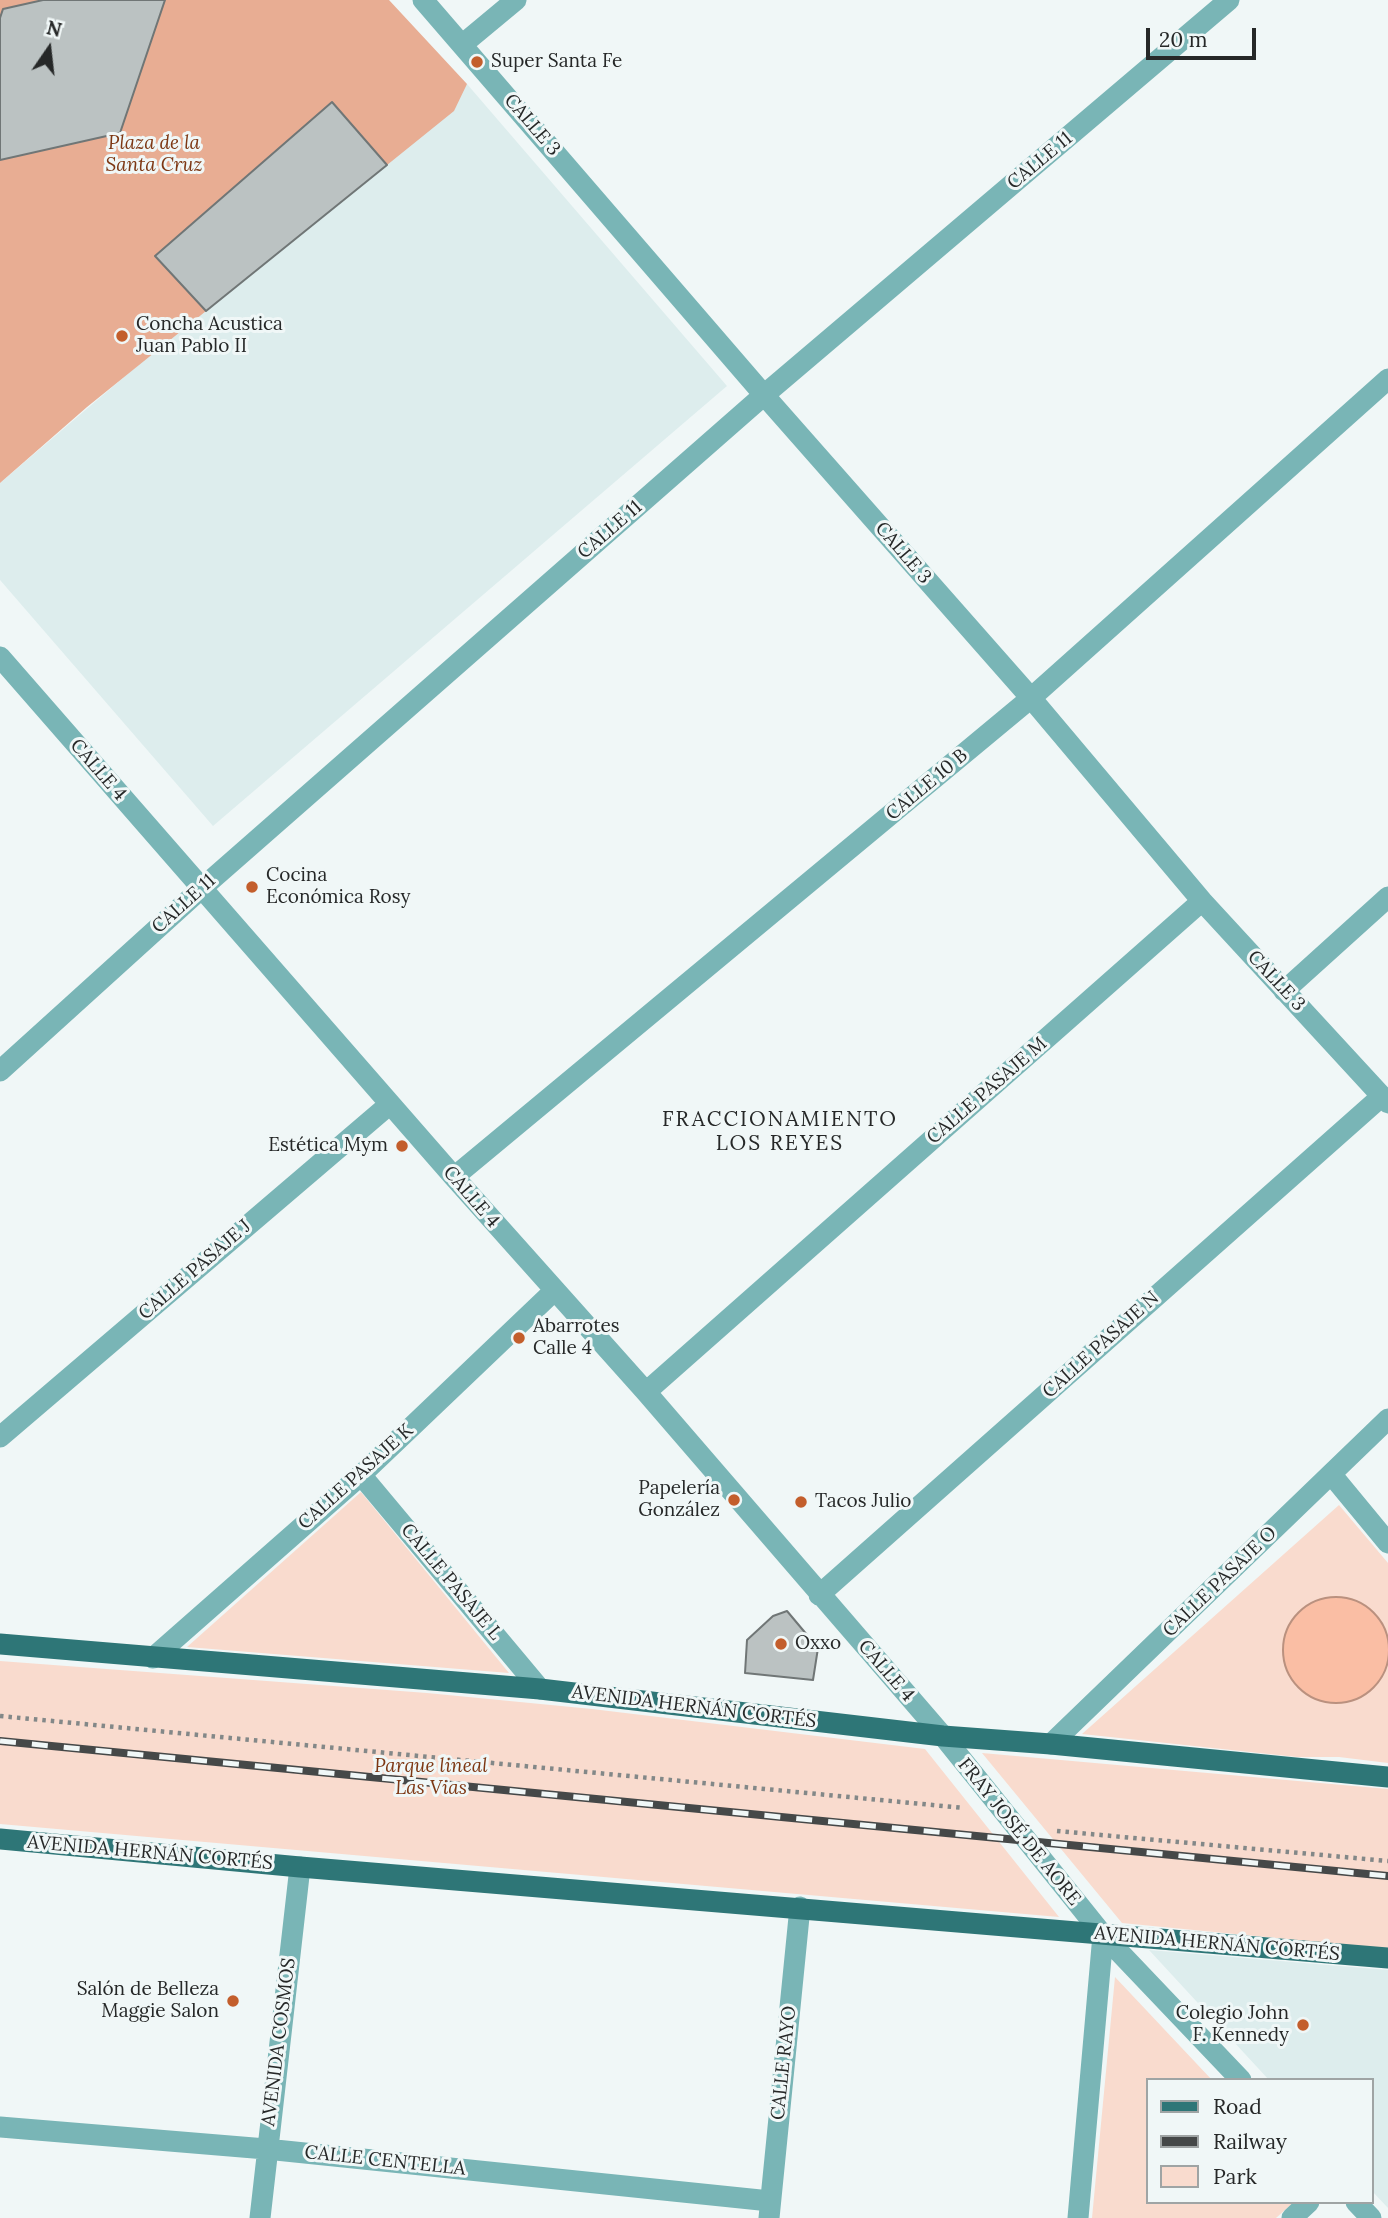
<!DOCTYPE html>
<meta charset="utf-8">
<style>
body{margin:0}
#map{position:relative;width:1388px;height:2218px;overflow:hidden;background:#f0f7f7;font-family:Lora,serif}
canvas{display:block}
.legend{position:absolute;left:1146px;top:2078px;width:228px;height:126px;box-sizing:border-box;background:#f0f7f7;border:2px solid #9fa4a4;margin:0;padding:9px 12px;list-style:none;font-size:21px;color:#262828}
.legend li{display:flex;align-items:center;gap:14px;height:35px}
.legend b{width:35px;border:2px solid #9fa4a4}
.north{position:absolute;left:14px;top:14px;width:70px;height:70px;-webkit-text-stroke:5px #f0f7f7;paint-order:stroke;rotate:14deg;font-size:19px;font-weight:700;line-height:28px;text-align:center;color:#262828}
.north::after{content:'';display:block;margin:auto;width:24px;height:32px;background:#262828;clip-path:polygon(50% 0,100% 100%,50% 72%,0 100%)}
.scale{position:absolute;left:1146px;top:28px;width:110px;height:32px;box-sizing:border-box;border:4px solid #262828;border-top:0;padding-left:9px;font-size:21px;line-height:24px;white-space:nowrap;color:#262828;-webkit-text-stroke:5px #f0f7f7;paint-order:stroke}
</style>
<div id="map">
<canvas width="1388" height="2218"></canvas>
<ul class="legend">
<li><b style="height:9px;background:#2e7677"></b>Road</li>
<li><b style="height:9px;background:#454848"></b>Railway</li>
<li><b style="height:19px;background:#f9dbce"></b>Park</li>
</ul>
<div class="north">N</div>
<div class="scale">20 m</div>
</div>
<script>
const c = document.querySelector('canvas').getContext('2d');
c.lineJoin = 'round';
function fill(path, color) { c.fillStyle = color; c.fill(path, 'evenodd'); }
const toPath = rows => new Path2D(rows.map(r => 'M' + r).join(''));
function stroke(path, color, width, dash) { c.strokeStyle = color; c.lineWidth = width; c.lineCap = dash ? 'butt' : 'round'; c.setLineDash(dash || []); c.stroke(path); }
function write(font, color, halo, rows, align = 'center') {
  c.font = font + ' Lora,serif'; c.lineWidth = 6; c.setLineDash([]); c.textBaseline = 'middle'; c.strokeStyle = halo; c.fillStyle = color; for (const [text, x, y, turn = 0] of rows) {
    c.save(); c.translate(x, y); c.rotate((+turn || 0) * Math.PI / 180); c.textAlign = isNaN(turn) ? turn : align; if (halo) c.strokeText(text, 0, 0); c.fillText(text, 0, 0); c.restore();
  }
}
const built = toPath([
 [467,84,727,386,213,826,0,580,0,483],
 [1149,1950,1388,1970,1388,2208,1372,2191,1372,2080,1269,2080]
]);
const green = toPath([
 [361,1492,509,1673,187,1647],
 [1339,1505,1388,1563,1388,1763,1339,1757,1297,1757,1082,1734],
 [0,1661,427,1693,592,1709,925,1749,1059,1917,0,1824],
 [982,1753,1388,1789,1388,1949,1122,1923],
 [1115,1977,1212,2080,1148,2080,1148,2202,1294,2202,1276,2218,1092,2218]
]);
const forest = toPath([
 [0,0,389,0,467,84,454,111,87,407,0,483]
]);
const water = toPath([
 '1283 1650a53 53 0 1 1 106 0a53 53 0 1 1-106 0Z'
]);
const building = toPath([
 [43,0,165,0,120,133,0,160,0,18,3,9,43,0],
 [332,102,387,165,206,311,155,256,332,102],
 [787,1611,818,1648,813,1680,745,1673,747,1640,773,1616,787,1611]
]);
const path = toPath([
 [0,1716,964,1808],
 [1057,1831,1388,1861]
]);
const minor = toPath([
 [423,0,764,395,1031,698,1202,901,1388,1103],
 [463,44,516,0],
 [0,657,454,1177,646,1392,943,1736,1103,1935,1241,2080],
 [1284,991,1388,897],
 [0,1071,202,888,764,395,1229,0],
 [454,1177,1031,698,1388,379],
 [646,1392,1202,901],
 [0,1437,390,1104],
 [1331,1474,1388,1543],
 [361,1475,540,1689],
 [819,1595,1382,1096],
 [153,1658,361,1475,554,1291],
 [1051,1744,1388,1419],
 [0,2127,266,2149,770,2201],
 [1356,2202,1371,2218],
 [260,2218,300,1867],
 [769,2218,800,1907],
 [1078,2218,1103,1935],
 [1292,2218,1309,2202]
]);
const major = toPath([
 [0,1644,540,1689,943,1736,1051,1744,1388,1777],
 [0,1839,300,1867,1388,1958]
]);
const rail = toPath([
 [0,1741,1388,1876]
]);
const markers = [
 [477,62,7,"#c35e2c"],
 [122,336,7,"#c35e2c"],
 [252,887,7,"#c35e2c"],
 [402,1146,7,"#c35e2c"],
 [519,1338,7,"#c35e2c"],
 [734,1500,7,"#c35e2c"],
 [801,1502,7,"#c35e2c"],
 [781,1644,7,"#c35e2c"],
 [233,2001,7,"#c35e2c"],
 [1303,2025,7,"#c35e2c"]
];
const poiNames = [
 ["Super Santa Fe",491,62],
 ["Concha Acustica",136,325],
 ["Juan Pablo II",136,347],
 ["Cocina",266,876],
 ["Económica Rosy",266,898],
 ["Estética Mym",388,1146,"right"],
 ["Abarrotes",533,1327],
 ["Calle 4",533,1349],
 ["Papelería",720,1489,"right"],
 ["González",720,1511,"right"],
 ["Tacos Julio",815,1502],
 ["Oxxo",795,1644],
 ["Salón de Belleza",219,1990,"right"],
 ["Maggie Salon",219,2012,"right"],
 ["Colegio John",1289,2014,"right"],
 ["F. Kennedy",1289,2036,"right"]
];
const streetNames = [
 ["CALLE 3",532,125,49],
 ["CALLE 11",1040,161,-40],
 ["CALLE 11",610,530,-41],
 ["CALLE 3",903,553,49],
 ["CALLE 4",98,770,49],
 ["CALLE 10 B",927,785,-40],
 ["CALLE 11",184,904,-42],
 ["CALLE 3",1276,981,47],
 ["CALLE PASAJE M",987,1091,-41],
 ["CALLE 4",471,1197,49],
 ["CALLE PASAJE J",195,1270,-41],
 ["CALLE PASAJE N",1101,1345,-42],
 ["CALLE PASAJE K",356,1477,-42],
 ["CALLE PASAJE L",451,1582,50],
 ["CALLE PASAJE O",1220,1582,-44],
 ["CALLE 4",886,1671,49],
 ["AVENIDA HERNÁN CORTÉS",694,1707,7],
 ["FRAY JOSÉ DE AORE",1019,1832,51],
 ["AVENIDA HERNÁN CORTÉS",150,1853,5],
 ["AVENIDA HERNÁN CORTÉS",1217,1944,5],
 ["AVENIDA COSMOS",279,2042,-83],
 ["CALLE RAYO",784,2063,-84],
 ["CALLE CENTELLA",385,2161,6]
];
const parkNames = [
 ["Plaza de la",154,144],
 ["Santa Cruz",154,166],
 ["Parque lineal",431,1767],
 ["Las Vias",431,1789]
];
const neighbourhoodNames = [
 ["FRACCIONAMIENTO",780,1120],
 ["LOS REYES",780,1144]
];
fill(built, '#ddeded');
fill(green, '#f9dbce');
fill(forest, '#e8ad93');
fill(water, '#fabea4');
stroke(water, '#ba917f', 2);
fill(building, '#bbc2c2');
stroke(building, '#707676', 2);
stroke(path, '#838888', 4.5, [3.5, 5]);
stroke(minor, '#79b5b6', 21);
stroke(major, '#2e7677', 21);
stroke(rail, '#454848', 8);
stroke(rail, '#f0f7f7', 5, [16]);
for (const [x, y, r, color] of markers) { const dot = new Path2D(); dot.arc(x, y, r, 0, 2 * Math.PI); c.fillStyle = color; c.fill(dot); stroke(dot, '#f0f7f7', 2.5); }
write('19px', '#262828', '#f0f7f7', poiNames, 'left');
write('19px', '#262828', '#f0f7f7', streetNames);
write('italic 19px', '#7d3713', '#f0f7f7', parkNames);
c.letterSpacing = '2px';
write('21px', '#262828', '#f0f7f7', neighbourhoodNames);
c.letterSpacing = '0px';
</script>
